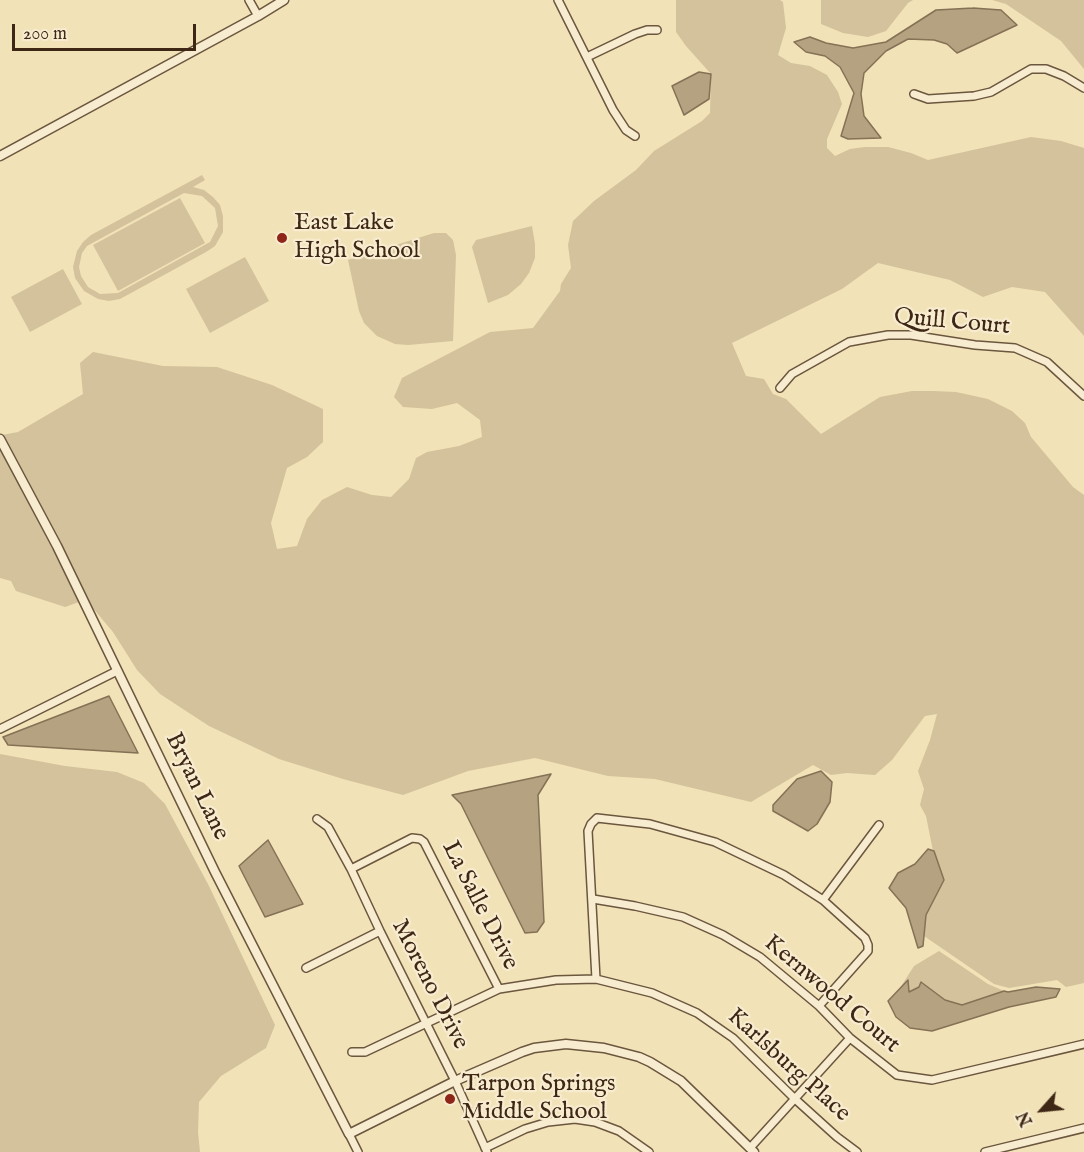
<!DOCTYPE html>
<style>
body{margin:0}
#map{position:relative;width:1084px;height:1152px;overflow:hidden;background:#f2e2b7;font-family:"IM FELL English",serif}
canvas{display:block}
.north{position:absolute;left:1012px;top:1080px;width:60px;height:60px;-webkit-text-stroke:4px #f7ecd0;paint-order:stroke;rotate:243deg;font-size:16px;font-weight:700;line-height:24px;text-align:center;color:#3e2715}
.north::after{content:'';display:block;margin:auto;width:21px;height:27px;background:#3e2715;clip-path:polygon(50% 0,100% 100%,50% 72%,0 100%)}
.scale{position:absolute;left:12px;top:24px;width:184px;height:27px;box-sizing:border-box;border:3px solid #3e2715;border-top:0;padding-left:8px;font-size:18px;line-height:21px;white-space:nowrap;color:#3e2715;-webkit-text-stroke:4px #f7ecd0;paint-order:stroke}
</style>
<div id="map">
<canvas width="1084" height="1152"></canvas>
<div class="north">N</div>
<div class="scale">200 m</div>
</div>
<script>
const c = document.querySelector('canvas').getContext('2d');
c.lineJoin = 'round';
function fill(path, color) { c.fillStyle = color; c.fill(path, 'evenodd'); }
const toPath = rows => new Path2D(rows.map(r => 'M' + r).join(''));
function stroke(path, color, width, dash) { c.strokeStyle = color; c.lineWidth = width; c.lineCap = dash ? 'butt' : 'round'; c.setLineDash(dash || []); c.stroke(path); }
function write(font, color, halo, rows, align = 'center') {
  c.font = font + ' "IM FELL English",serif'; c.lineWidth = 4.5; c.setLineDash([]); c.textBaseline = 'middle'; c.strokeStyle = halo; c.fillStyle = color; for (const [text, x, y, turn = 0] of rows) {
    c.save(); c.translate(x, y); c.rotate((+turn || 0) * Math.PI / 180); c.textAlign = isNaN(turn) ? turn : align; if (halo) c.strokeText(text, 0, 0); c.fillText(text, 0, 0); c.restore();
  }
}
const green = toPath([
 [676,0,780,0,783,2,786,28,778,55,791,63,810,66,827,75,838,92,842,104,827,139,827,148,835,156,850,149,865,147,888,147,911,153,928,160,1031,137,1061,141,1084,148,1084,336,1045,292,1012,287,983,297,950,280,878,263,842,289,732,343,746,376,764,379,773,394,786,399,821,434,880,397,912,391,933,391,956,392,988,399,1012,411,1025,423,1031,437,1073,487,1084,495,1084,983,1066,987,1057,980,1009,988,994,984,924,936,926,915,944,880,933,851,926,816,920,805,924,789,918,771,930,740,937,714,925,716,892,760,875,775,847,773,831,775,813,765,751,802,655,779,608,776,535,758,468,771,403,795,343,779,279,759,209,726,160,694,137,670,113,632,86,600,2,435,18,432,83,394,80,363,93,352,163,366,217,367,272,385,323,409,323,442,307,457,287,468,271,523,277,549,297,546,307,519,322,500,347,487,372,495,391,497,409,479,416,458,427,452,459,446,482,437,480,420,457,403,432,409,403,407,394,397,402,378,490,332,533,328,560,291,561,284,571,268,568,245,573,221,594,201,636,170,654,151,702,121,710,113,711,74,686,46,676,32],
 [821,0,913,0,908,3,886,31,868,37,843,33,821,24],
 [992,0,1084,0,1084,69,1061,41,1006,4],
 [202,175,205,180,193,187,204,190,213,197,220,205,223,216,223,232,215,246,206,252,120,299,109,301,98,299,84,291,75,278,73,267,77,251,83,242,91,235],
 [184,193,202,196,215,208,218,226,210,242,118,293,100,294,88,287,81,276,79,267,82,253,87,246],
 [180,198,205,243,118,291,93,245],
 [532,226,535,244,535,258,529,273,521,284,508,295,488,303,472,247,476,240],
 [434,233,446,233,453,240,456,255,453,341,408,345,395,344,377,336,364,323,359,311,348,260],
 [245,257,269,301,210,333,186,289],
 [63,269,82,304,30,332,11,297],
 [0,446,53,548,79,602,65,607,16,591,11,581,0,578],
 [0,754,65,766,117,772,144,783,165,804,209,886,275,1025,266,1048,221,1076,199,1102,198,1132,200,1152,0,1152],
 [939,951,988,984,1004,991,962,1005,945,1000,922,982,919,987,909,992,908,981,900,988,914,966]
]);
const water = toPath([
 [973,8,1001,10,1017,25,957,53,947,44,934,40,908,39,886,51,864,73,861,94,864,116,881,138,848,139,841,136,854,93,840,67,825,56,806,52,794,42,810,37,826,43,853,48,886,42,936,10,973,8],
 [699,72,711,74,709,99,684,115,672,86,699,72],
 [109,696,138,753,8,745,3,737,109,696],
 [821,771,832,782,830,802,817,824,808,831,773,811,773,805,797,779,821,771],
 [551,774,538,795,544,922,537,932,525,933,461,804,452,795,551,774],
 [268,840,303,904,265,917,239,866,268,840],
 [928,849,934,851,944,880,926,915,923,946,918,948,906,908,889,888,898,873,915,864,928,849],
 [908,980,909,992,919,987,921,982,945,1000,962,1005,1004,991,1008,992,1036,987,1060,989,1056,997,1009,1007,932,1031,910,1028,896,1017,888,1001,908,980]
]);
const minor = toPath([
 [249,0,258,16],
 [558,0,613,110,626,130,635,136],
 [587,57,635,34,647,30,657,30],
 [914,94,928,99,974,96,991,92,1031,69,1046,69,1064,76,1084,88],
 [780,388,792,374,849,342,888,335,911,335,975,345,1015,348,1047,362,1084,396],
 [0,729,117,671],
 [317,819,328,827,351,869,380,931,455,1081,487,1152],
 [351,869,412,838,420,839,424,842,499,989],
 [593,899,635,906,683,917,723,935,760,957,819,1006,850,1038,897,1075,932,1080,1084,1044],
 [823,900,879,825],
 [306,968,380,931],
 [596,979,588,831,591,824,597,818,650,824,715,842,784,875,823,900,865,938,868,945,868,951,819,1006],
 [352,1052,365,1052,499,989,556,980,596,979,652,993,697,1013,733,1038,795,1099,837,1137,857,1152],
 [349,1134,358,1152],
 [485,1148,525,1129,548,1122,575,1119,595,1122,619,1131,649,1152],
 [750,1148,850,1038],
 [985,1152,1084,1128]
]);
const tertiary = toPath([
 [0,156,258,16,284,0],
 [0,439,57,546,215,872,349,1134,455,1081,522,1052,534,1048,566,1044,604,1048,639,1057,650,1062,681,1081,754,1152]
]);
const markers = [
 [282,238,6,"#8f2418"],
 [450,1099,6,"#8f2418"]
];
const poiNames = [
 ["East Lake",294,224],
 ["High School",294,252],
 ["Tarpon Springs",462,1085],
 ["Middle School",462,1113]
];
const streetNames = [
 ["Quill Court",952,323,5],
 ["Bryan Lane",196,787,64],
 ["La Salle Drive",479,906,63],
 ["Moreno Drive",429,985,63],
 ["Kernwood Court",831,995,40],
 ["Karlsburg Place",788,1066,42]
];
fill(green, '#d3c29b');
fill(water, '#b5a280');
stroke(water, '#857155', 1.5);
stroke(minor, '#6b563e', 10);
stroke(tertiary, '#6b563e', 11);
stroke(minor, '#f7ecd0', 7);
stroke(tertiary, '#f7ecd0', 8);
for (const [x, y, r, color] of markers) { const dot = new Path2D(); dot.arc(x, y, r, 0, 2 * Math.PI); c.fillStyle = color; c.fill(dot); stroke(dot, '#f7ecd0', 2); }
write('24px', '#3e2715', '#f7ecd0', poiNames, 'left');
write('24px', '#3e2715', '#f7ecd0', streetNames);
</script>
